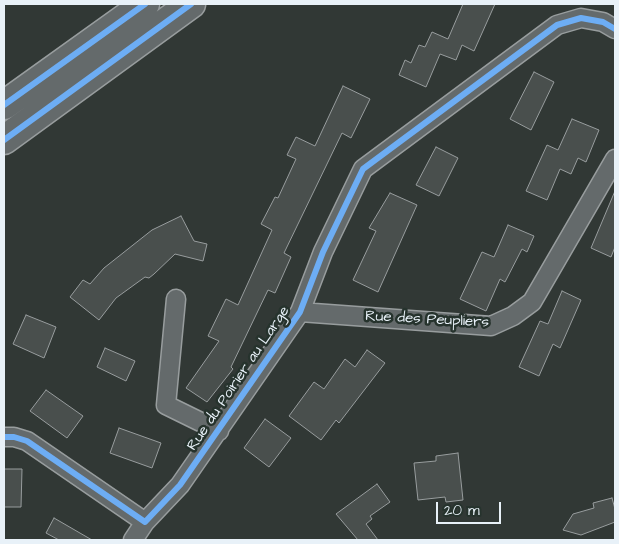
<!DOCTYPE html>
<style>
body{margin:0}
#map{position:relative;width:619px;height:544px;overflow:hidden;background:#313835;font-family:"Architects Daughter",sans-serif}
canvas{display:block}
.frame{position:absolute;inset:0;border:5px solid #e8f1f8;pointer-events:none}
.scale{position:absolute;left:436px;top:502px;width:65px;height:22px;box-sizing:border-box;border:2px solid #e8f1f8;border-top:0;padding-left:6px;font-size:15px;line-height:18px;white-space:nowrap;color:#e8f1f8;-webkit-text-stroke:4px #26332d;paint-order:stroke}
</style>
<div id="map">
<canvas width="619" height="544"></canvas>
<div class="frame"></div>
<div class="scale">20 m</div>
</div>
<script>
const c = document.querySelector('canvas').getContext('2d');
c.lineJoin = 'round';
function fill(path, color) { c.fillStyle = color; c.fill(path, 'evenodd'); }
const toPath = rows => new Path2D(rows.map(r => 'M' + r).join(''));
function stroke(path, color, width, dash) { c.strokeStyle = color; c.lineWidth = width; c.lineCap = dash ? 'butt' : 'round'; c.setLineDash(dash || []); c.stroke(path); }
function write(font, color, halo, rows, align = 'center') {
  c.font = font + ' "Architects Daughter",sans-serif'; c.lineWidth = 5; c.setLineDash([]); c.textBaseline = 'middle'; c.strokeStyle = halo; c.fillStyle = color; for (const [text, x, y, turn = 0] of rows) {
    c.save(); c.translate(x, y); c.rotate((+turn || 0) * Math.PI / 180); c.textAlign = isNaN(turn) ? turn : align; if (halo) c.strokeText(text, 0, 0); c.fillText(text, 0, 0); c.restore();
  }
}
const building = toPath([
 [463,4,495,4,474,51,462,45,456,60,440,54,426,87,399,75,405,60,411,63,419,45,425,47,432,32,448,39,463,4],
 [534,72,554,82,531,130,510,119,534,72],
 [343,86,370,99,351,138,342,133,284,253,291,257,275,293,268,290,231,367,233,369,207,402,186,388,219,341,208,336,226,299,238,305,272,230,261,224,275,197,278,198,296,159,287,155,296,137,315,146,343,86],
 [572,119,599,130,586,162,578,158,571,174,560,169,547,200,526,191,547,145,558,150,572,119],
 [436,147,458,158,439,196,416,185,436,147],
 [615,191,615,247,611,257,591,248,615,191],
 [390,193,417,205,378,292,353,280,376,231,369,228,390,193],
 [181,216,194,241,207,244,203,261,175,254,154,274,149,278,145,277,116,298,99,320,70,297,83,280,90,284,104,268,152,230,181,216],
 [508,225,534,236,527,252,522,249,505,282,500,279,486,311,460,299,482,252,494,257,508,225],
 [562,291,581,300,560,348,553,344,539,376,519,367,540,321,548,324,562,291],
 [26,315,56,327,44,358,13,344,26,315],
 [105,348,135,361,126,381,97,367,105,348],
 [367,350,385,363,339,423,336,420,321,440,289,416,314,382,324,389,345,359,355,367,367,350],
 [46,390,83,416,67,438,30,411,46,390],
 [265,419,291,438,269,467,244,448,265,419],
 [119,428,161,443,152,468,110,453,119,428],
 [458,453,463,500,446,502,445,497,418,500,414,463,436,461,436,456,458,453],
 [4,469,22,469,21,507,4,507,4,469],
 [377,484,390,502,370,516,372,519,366,524,378,540,358,540,336,514,377,484],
 [612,498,615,509,615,522,581,535,563,530,573,514,594,508,593,503,612,498],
 [54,518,92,540,59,540,46,533,54,518]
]);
const minor = toPath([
 [176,299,166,405,219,431],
 [300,312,491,326,513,316,532,302,615,159],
 [4,437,14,437,27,441,145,522,180,485,300,312,323,252,363,169,557,25,581,18,603,22,615,29],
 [133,540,145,522]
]);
const primary = toPath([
 [4,105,145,4],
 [4,140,191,4]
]);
const cycleway = toPath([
 [4,105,145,4],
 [4,140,191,4],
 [4,437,14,437,27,441,145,522,180,485,300,312,323,252,363,169,557,25,581,18,603,22,615,29]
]);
const streetNames = [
 ["Rue des Peupliers",427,320,3],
 ["Rue du Poirier au Large",239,379,-56]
];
fill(building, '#494f4d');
stroke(building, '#989d9e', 1);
stroke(minor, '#989d9e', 21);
stroke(primary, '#989d9e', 31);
stroke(minor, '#646a6b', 18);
stroke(primary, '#646a6b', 28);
stroke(cycleway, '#6dadf4', 6);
write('15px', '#e8f1f8', '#26332d', streetNames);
</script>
